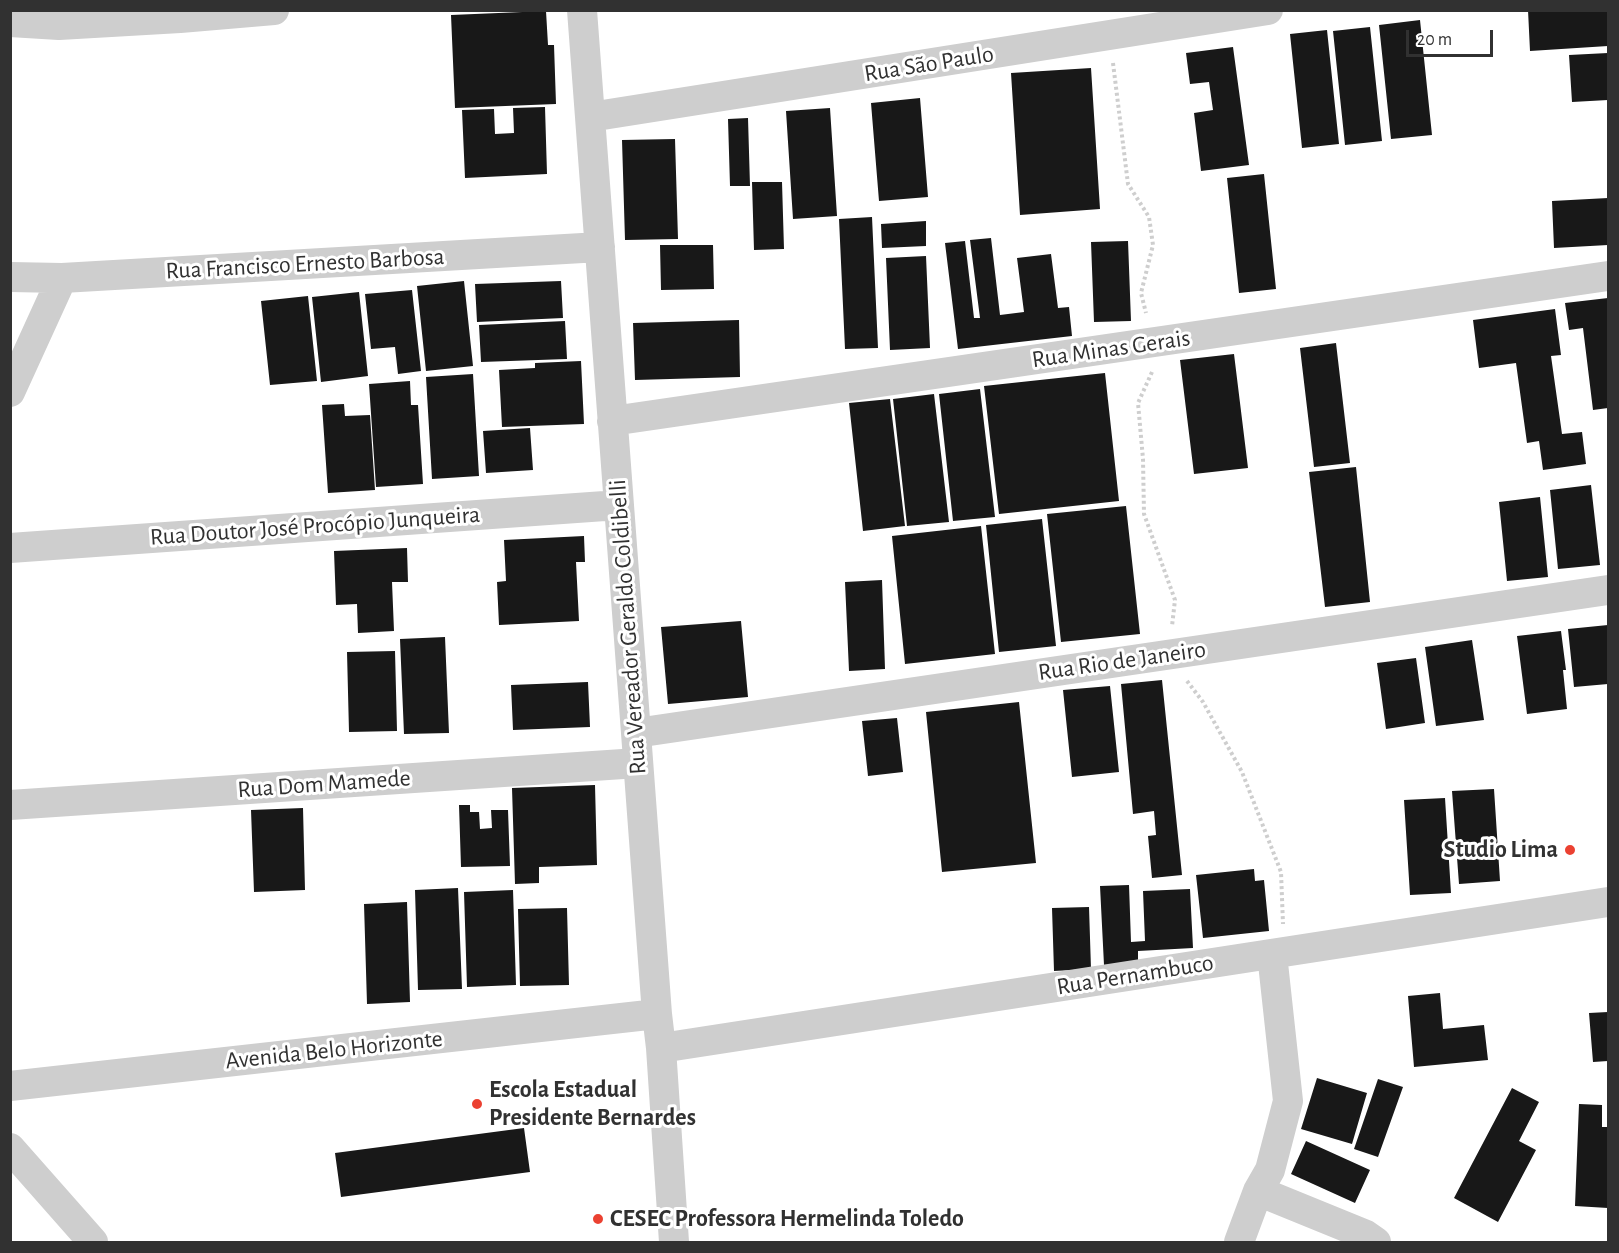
<!DOCTYPE html>
<meta charset="utf-8">
<style>
body{margin:0}
#map{position:relative;width:1619px;height:1253px;overflow:hidden;background:#fff;font-family:"Alegreya Sans",sans-serif}
canvas{display:block}
.frame{position:absolute;inset:0;border:12px solid #313131;pointer-events:none}
.scale{position:absolute;left:1406px;top:30px;width:87px;height:27px;box-sizing:border-box;border:3px solid #313131;border-top:0;padding-left:8px;font-size:18px;line-height:21px;white-space:nowrap;color:#313131;-webkit-text-stroke:4px #fff;paint-order:stroke}
</style>
<div id="map">
<canvas width="1619" height="1253"></canvas>
<div class="frame"></div>
<div class="scale">20 m</div>
</div>
<script>
const c = document.querySelector('canvas').getContext('2d');
c.lineJoin = 'round';
function fill(path, color) { c.fillStyle = color; c.fill(path, 'evenodd'); }
const toPath = rows => new Path2D(rows.map(r => 'M' + r).join(''));
function stroke(path, color, width, dash) { c.strokeStyle = color; c.lineWidth = width; c.lineCap = dash ? 'butt' : 'round'; c.setLineDash(dash || []); c.stroke(path); }
function write(font, color, halo, rows, align = 'center') {
  c.font = font + ' "Alegreya Sans",sans-serif'; c.lineWidth = 6; c.setLineDash([]); c.textBaseline = 'middle'; c.strokeStyle = halo; c.fillStyle = color; for (const [text, x, y, turn = 0] of rows) {
    c.save(); c.translate(x, y); c.rotate((+turn || 0) * Math.PI / 180); c.textAlign = isNaN(turn) ? turn : align; if (halo) c.strokeText(text, 0, 0); c.fillText(text, 0, 0); c.restore();
  }
}
const building = toPath([
 [1528,10,1608,10,1608,46,1530,51],
 [546,11,548,45,554,45,556,104,455,108,451,15],
 [1420,20,1432,135,1391,139,1379,25],
 [1370,27,1382,141,1345,145,1333,31],
 [1327,30,1339,144,1302,148,1290,34],
 [1233,47,1249,165,1201,171,1194,113,1213,110,1209,82,1190,84,1186,53],
 [1608,53,1608,100,1572,102,1569,55],
 [1091,68,1100,209,1020,215,1011,73],
 [920,98,928,197,879,201,871,103],
 [545,107,547,174,465,178,462,110,494,109,495,134,514,133,513,108],
 [830,108,837,216,793,219,786,111],
 [748,118,750,186,730,186,728,119],
 [675,139,678,239,625,240,622,140],
 [1264,174,1276,289,1239,293,1227,178],
 [752,182,782,182,784,249,754,250],
 [1608,198,1608,245,1554,248,1552,201],
 [872,217,878,348,845,349,839,219],
 [926,221,926,246,882,248,881,224],
 [991,238,1000,315,1024,312,1017,258,1051,254,1058,308,1069,307,1072,336,958,349,945,243,965,241,974,318,980,318,970,240],
 [1128,241,1131,321,1094,322,1091,242],
 [660,245,713,245,714,289,661,290],
 [926,256,930,348,890,350,886,258],
 [464,281,473,366,426,371,417,286],
 [561,281,563,318,477,322,475,284],
 [412,290,421,371,398,374,395,347,371,349,365,294],
 [359,292,368,376,321,382,312,297],
 [308,296,317,381,270,385,261,301],
 [1608,298,1608,408,1593,410,1583,328,1569,330,1565,303],
 [1555,309,1561,355,1551,356,1562,434,1582,432,1586,464,1543,470,1539,441,1527,443,1516,363,1479,368,1473,320],
 [739,320,740,377,635,380,633,323],
 [565,321,567,359,481,362,479,325],
 [1336,343,1350,463,1314,467,1300,348],
 [1234,354,1248,468,1194,474,1180,360],
 [581,361,584,424,502,427,499,370,535,368,535,363],
 [1105,373,1119,501,999,514,984,386],
 [473,374,479,476,432,479,426,377],
 [410,381,411,405,418,405,423,484,376,487,369,384],
 [980,389,995,517,953,521,939,394],
 [934,394,949,522,907,526,893,399],
 [890,399,905,526,863,531,849,403],
 [344,404,345,416,370,415,375,490,328,493,322,405],
 [530,428,533,470,486,473,483,431],
 [1356,467,1370,602,1325,607,1309,472],
 [1591,485,1600,565,1558,569,1550,490],
 [1540,497,1548,577,1507,581,1499,502],
 [1126,506,1140,634,1061,642,1047,514],
 [1042,519,1056,646,999,652,986,525],
 [981,526,995,654,905,664,892,536],
 [584,536,585,562,576,562,579,621,499,625,497,582,506,581,504,540],
 [407,548,408,582,392,582,394,631,358,633,357,604,336,605,334,551],
 [882,580,885,669,849,671,845,582],
 [741,621,748,697,668,704,661,627],
 [1608,625,1608,684,1574,687,1568,629],
 [1561,631,1566,670,1563,670,1567,709,1527,714,1517,636],
 [445,637,449,733,404,734,400,639],
 [1472,640,1484,720,1436,726,1425,647],
 [395,651,397,731,349,732,347,652],
 [1416,658,1425,723,1386,729,1377,663],
 [1162,680,1182,875,1152,878,1148,836,1156,835,1154,811,1133,814,1121,684],
 [588,682,590,727,513,730,511,685],
 [1110,686,1119,772,1072,777,1063,690],
 [1019,702,1036,863,942,872,926,712],
 [897,718,903,772,868,776,862,721],
 [595,785,597,865,539,867,539,883,515,884,512,788],
 [1494,789,1500,881,1459,884,1452,791],
 [1445,798,1451,893,1410,895,1404,800],
 [459,805,470,805,470,812,479,812,480,829,492,828,491,810,508,810,510,866,461,867],
 [303,808,305,890,254,892,251,810],
 [1254,869,1255,881,1264,880,1269,931,1203,938,1196,875],
 [1129,885,1131,942,1145,941,1143,891,1190,889,1193,948,1138,951,1138,964,1104,965,1100,886],
 [458,888,462,989,418,990,415,890],
 [513,890,516,985,467,987,464,892],
 [407,902,410,1002,367,1004,364,904],
 [1089,907,1091,969,1054,971,1052,908],
 [567,908,569,985,520,986,518,909],
 [1440,993,1443,1029,1484,1025,1488,1060,1414,1067,1408,996],
 [1608,1012,1608,1061,1593,1062,1589,1013],
 [1317,1078,1367,1093,1352,1144,1301,1129],
 [1378,1079,1403,1087,1378,1157,1354,1149],
 [1512,1088,1539,1102,1519,1141,1536,1150,1498,1222,1454,1198],
 [1579,1104,1602,1105,1602,1127,1608,1127,1608,1208,1575,1206],
 [524,1128,530,1172,341,1197,335,1153],
 [1306,1141,1370,1170,1355,1203,1291,1174]
]);
const path = toPath([
 [1113,63,1128,184,1149,217,1153,245,1141,293,1146,313],
 [1152,372,1138,403,1143,459,1144,514,1175,600,1172,626],
 [1187,681,1203,702,1242,772,1281,872,1283,924]
]);
const street = toPath([
 [582,10,657,1014,661,1048,674,1242],
 [10,22,59,25,180,18,274,10],
 [590,117,1268,10],
 [10,277,62,278,600,247],
 [10,392,62,278],
 [612,421,1608,276],
 [10,548,619,505],
 [636,733,1608,590],
 [10,805,638,763],
 [661,1048,1608,902],
 [10,1086,657,1014],
 [10,1148,93,1242],
 [1258,1191,1366,1235,1376,1242],
 [1239,1242,1258,1191,1270,1170,1288,1101,1272,954]
]);
const markers = [
 [1570,850,6,"#eb4131"],
 [477,1104,6,"#eb4131"],
 [598,1219,6,"#eb4131"]
];
const streetNames = [
 ["Rua São Paulo",929,64,-9],
 ["Rua Francisco Ernesto Barbosa",305,264,-3],
 ["Rua Minas Gerais",1111,349,-8],
 ["Rua Doutor José Procópio Junqueira",315,526,-4],
 ["Rua Vereador Geraldo Coldibelli",628,627,-94],
 ["Rua Rio de Janeiro",1122,661,-8],
 ["Rua Dom Mamede",324,784,-4],
 ["Rua Pernambuco",1135,975,-9],
 ["Avenida Belo Horizonte",334,1050,-6]
];
const poiNames = [
 ["Studio Lima",1558,850,"right"],
 ["Escola Estadual",489,1090],
 ["Presidente Bernardes",489,1118],
 ["CESEC Professora Hermelinda Toledo",610,1219]
];
fill(building, '#181818');
stroke(path, '#cecece', 4, [3, 3]);
stroke(street, '#cecece', 30);
for (const [x, y, r, color] of markers) { const dot = new Path2D(); dot.arc(x, y, r, 0, 2 * Math.PI); c.fillStyle = color; c.fill(dot); stroke(dot, '#fff', 2); }
write('24px', '#313131', '#fff', streetNames);
write('bold 24px', '#313131', '#fff', poiNames, 'left');
</script>
